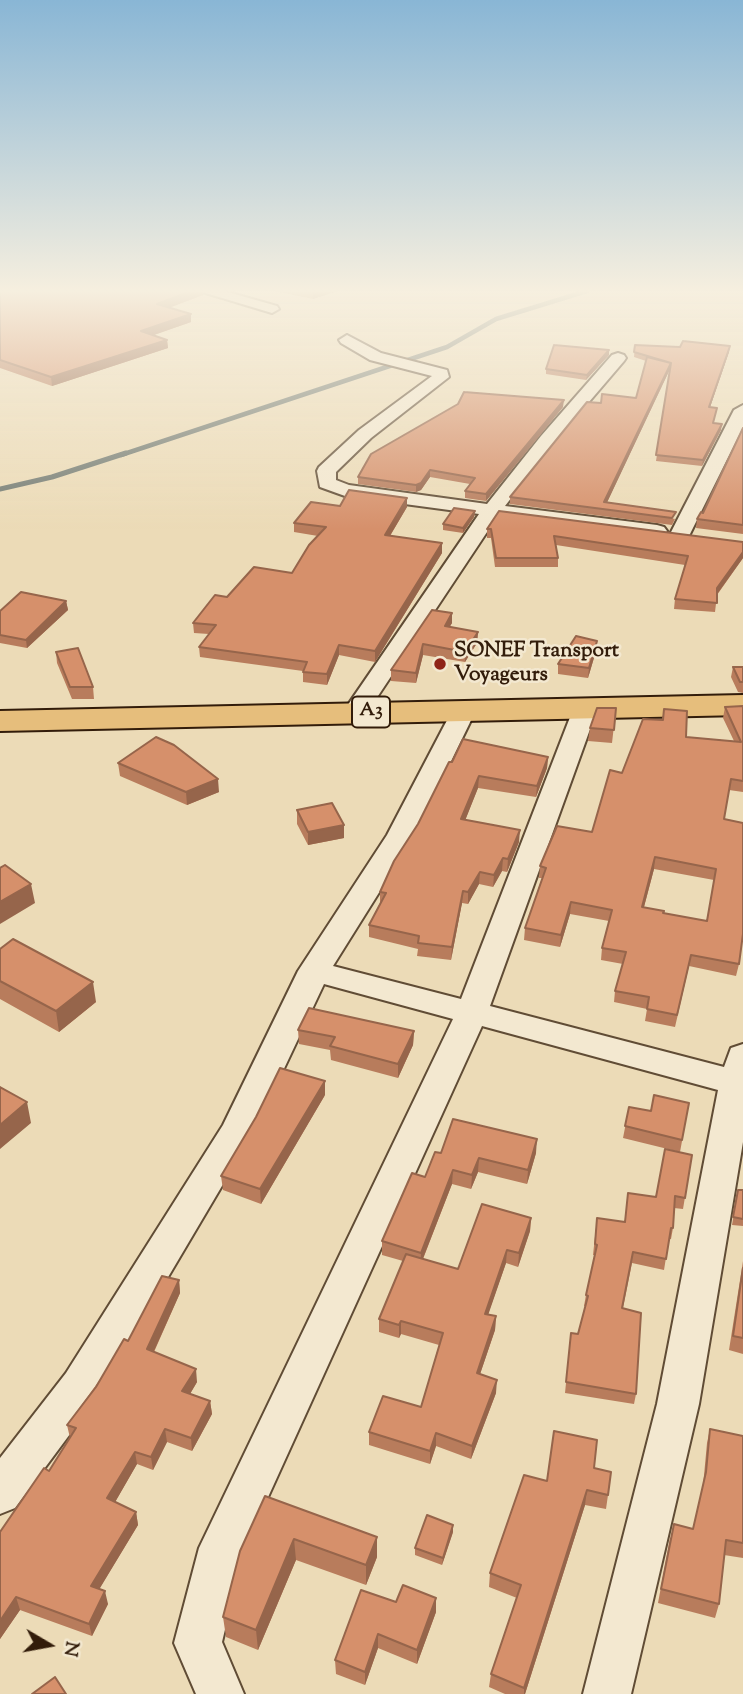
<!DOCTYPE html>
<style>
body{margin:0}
#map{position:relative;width:743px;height:1694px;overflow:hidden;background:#ecdbb7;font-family:"Sorts Mill Goudy",serif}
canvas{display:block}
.north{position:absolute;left:14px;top:1610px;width:70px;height:70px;-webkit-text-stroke:5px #f3e8d0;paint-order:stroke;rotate:100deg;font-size:19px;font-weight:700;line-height:28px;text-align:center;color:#321c0a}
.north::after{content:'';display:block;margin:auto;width:24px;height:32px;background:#321c0a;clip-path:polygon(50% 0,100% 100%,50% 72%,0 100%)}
</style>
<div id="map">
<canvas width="743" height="1694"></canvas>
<div class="north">N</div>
</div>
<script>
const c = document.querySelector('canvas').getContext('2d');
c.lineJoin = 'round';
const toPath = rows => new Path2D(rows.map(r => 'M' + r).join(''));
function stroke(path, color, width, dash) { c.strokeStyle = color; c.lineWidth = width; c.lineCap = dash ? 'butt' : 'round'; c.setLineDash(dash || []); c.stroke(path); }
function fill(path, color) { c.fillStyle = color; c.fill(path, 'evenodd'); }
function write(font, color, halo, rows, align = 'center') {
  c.font = font + ' "Sorts Mill Goudy",serif'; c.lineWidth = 5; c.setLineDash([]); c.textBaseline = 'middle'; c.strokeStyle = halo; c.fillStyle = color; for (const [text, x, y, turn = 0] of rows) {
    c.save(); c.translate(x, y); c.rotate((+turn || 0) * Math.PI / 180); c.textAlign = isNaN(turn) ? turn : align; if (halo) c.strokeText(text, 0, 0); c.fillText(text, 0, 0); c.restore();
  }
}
const streamFar1 = toPath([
 [121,455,447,347,496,319,587,291]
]);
const stream = toPath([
 [0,489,52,477,126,453]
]);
const minor = toPath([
 [199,291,224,291,277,306,279,309,272,313,199,291],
 [347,335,381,353,447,370,449,377,371,438,336,472,336,480,349,485,487,504,541,436,612,355,618,353,624,355,626,358,624,361,553,444,505,506,657,525,664,527,667,531,664,535,657,537,497,517,364,717,355,719,346,717,343,712,479,514,345,496,320,487,317,471,319,467,359,430,432,376,370,360,341,343,339,340,347,335],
 [743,405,743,427,690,534,687,538,680,540,673,538,670,534,734,410,743,405],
 [586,700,595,702,598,707,490,1006,724,1067,731,1048,743,1044,743,1142,699,1404,631,1694,583,1694,657,1404,718,1090,482,1026,244,1550,222,1642,244,1694,196,1694,174,1643,199,1548,453,1019,324,984,255,1130,96,1399,15,1508,0,1514,0,1458,66,1373,223,1125,298,971,387,835,455,705,464,703,473,705,476,710,415,835,333,966,461,999,574,707,577,702,586,700]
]);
const trunk = toPath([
 [743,695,743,715,0,731,0,711,743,695]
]);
const wall = toPath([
 [0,291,203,295,169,308,191,322,154,335,167,340,168,348,52,386,0,368],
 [275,291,337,291,313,299],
 [635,345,729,352,710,407,717,408,713,423,721,430,702,466,656,461,670,369,607,502,675,519,672,525,510,504,510,497,601,403,636,398,646,361,634,357],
 [609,350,609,355,586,380,546,374,546,369],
 [563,407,486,501,465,498,465,491,470,484,430,477,421,490,416,492,358,484,358,477],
 [743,428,743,534,696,528,697,519,703,513],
 [407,498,407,507,390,536,442,553,375,662,339,655,327,685,303,682,303,671,200,657,199,647,209,634,194,633,193,623,227,597,292,573,318,536,294,532,294,523,340,506],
 [475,511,474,517,463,533,443,530,443,524],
 [487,529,743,542,743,558,717,595,715,612,674,609,675,599,685,565,556,545,558,558,558,567,495,567,491,538,487,538],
 [66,601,68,610,27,648,0,643,0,611],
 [432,610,452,623,449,627,478,632,477,643,465,662,423,655,416,683,391,681,391,670],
 [596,651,588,678,558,674,558,664],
 [56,652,93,687,94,699,72,699,57,663],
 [733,667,743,667,743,693,738,692,731,677],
 [743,706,743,792,729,790,724,819,739,964,736,976,689,966,675,1027,645,1021,647,1009,614,1002,615,991,623,964,601,960,602,948,609,921,570,914,560,947,524,940,525,928,542,878,539,878,540,866,592,832,622,773,662,720,664,709,686,737,734,741,723,718,725,707],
 [654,869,714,880,707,921,663,913,644,907],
 [616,708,612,743,588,741,590,728],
 [548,757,547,768,536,797,478,788,465,820,519,842,507,872,502,871,493,887,479,884,468,904,462,903,451,960,417,956,418,949,369,937,369,925,380,903,380,892,452,762],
 [118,763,219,792,187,805,120,776],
 [297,810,344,825,344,838,308,845,297,824],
 [0,949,96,1002,59,1032,0,999],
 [298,1030,414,1031,413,1045,398,1078,331,1060,330,1050,299,1044],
 [325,1095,261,1204,223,1190,221,1176],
 [689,1103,680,1152,623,1138,629,1107,651,1111],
 [441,1153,536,1153,527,1184,478,1172,471,1189,452,1184,423,1259,458,1269,531,1218,530,1231,518,1267,506,1263,488,1314,496,1316,495,1330,480,1374,496,1393,471,1459,436,1446,430,1464,369,1445,369,1432,421,1407,439,1345,401,1334,399,1338,379,1332,379,1319,403,1261,382,1255,382,1241],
 [692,1155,683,1209,674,1208,673,1228,671,1239,669,1239,664,1270,632,1263,623,1308,636,1394,634,1404,565,1393,571,1333,578,1334,585,1306,584,1306,586,1295,595,1255,593,1255,597,1218,625,1222,628,1193,656,1197],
 [738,1190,743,1190,743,1226,732,1225],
 [743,1261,743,1354,729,1350],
 [179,1280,180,1293,154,1352,197,1382,190,1394,210,1401,212,1414,192,1451,167,1442,153,1470,137,1464,115,1502,136,1512,138,1525,99,1589,108,1604,92,1636,20,1610,0,1639,0,1532,49,1471,70,1438,67,1425,128,1341],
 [710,1429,743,1436,743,1558,724,1555,719,1604,715,1618,658,1603,670,1538,693,1529,703,1486,707,1443],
 [594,1468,608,1495,606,1509,585,1505,525,1694,505,1694,489,1687,491,1674,517,1598,489,1587,490,1573,547,1481],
 [265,1496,377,1537,377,1557,366,1585,296,1560,258,1650,226,1637,223,1617],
 [453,1532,442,1565,415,1555,415,1548],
 [396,1602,436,1612,417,1664,378,1648,365,1685,336,1674,335,1660]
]);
const shadedWall = toPath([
 [191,291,202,291,203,295,157,312,157,304],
 [314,291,337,291,313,299,313,292],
 [191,314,191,322,142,339,141,331],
 [167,340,168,348,52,386,51,377],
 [730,346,729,352,708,413,709,407],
 [609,350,609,355,586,380,587,375],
 [671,363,670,369,604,509,604,502],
 [564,400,563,407,486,501,486,494],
 [722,424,721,430,702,466,703,460],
 [430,470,430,477,421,490,416,492,416,485],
 [407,498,407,507,385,544,385,535],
 [475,511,474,517,463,533,463,528],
 [442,543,442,553,375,662,375,651],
 [743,552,743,558,715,597,717,588],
 [66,601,68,610,27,648,26,640],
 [452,613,452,623,444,637,445,626],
 [478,632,477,643,465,662,465,652],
 [597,641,596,651,588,678,589,668],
 [423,644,423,655,416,683,416,673],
 [339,645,339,655,327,685,327,674],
 [548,757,547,768,536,797,537,786],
 [479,776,478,788,461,831,461,819],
 [218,779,219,792,187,805,186,792],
 [344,825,344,838,308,845,308,832],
 [520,830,519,842,507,872,508,859],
 [655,857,654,869,641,918,642,907],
 [503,858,502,871,493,887,494,875],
 [480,872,479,884,468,904,468,892],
 [31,884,35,903,0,924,0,902],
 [463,891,462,903,451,960,452,947],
 [571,902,570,914,560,947,561,935],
 [93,982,96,1002,59,1032,56,1011],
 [414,1031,413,1045,398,1078,398,1064],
 [325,1081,325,1095,261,1204,260,1189],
 [27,1102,31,1123,0,1149,0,1125],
 [537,1139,536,1153,527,1184,528,1170],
 [479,1158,478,1172,471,1189,472,1175],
 [453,1170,452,1184,420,1266,421,1253],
 [531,1218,530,1231,518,1267,519,1253],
 [507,1250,506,1263,484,1327,485,1314],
 [179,1280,180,1293,149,1362,147,1349],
 [496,1316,495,1330,476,1386,477,1373],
 [401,1321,401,1334,399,1338,399,1325],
 [196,1369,197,1382,184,1404,182,1391],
 [497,1380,496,1393,471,1459,472,1446],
 [210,1401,212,1414,192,1451,191,1438],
 [165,1429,167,1442,153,1470,151,1457],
 [436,1433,436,1446,430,1464,430,1451],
 [135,1452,137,1464,110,1511,107,1498],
 [587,1490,585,1505,525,1694,524,1694,524,1688],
 [136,1512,138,1525,94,1598,91,1586],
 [453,1525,453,1532,442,1565,443,1558],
 [377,1537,377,1557,366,1585,366,1565],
 [294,1539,296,1560,258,1650,256,1630],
 [105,1591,108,1604,92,1636,89,1624],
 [16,1597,20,1610,0,1639,0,1621],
 [436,1598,436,1612,417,1664,417,1650],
 [378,1634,378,1648,365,1685,365,1672]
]);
const building = toPath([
 [0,291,191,291,157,304,191,314,141,331,167,340,51,377,0,360,0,291],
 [683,341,730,346,709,407,717,408,713,423,722,424,703,460,656,455,671,363,634,352,635,345,680,347,683,341],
 [554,345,609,350,587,375,546,369,554,345],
 [647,357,671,363,604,502,676,512,672,518,510,497,587,402,601,403,602,394,636,398,647,357],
 [464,392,564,400,486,494,465,491,475,478,430,470,421,483,416,485,358,477,371,454,458,404,464,392],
 [743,428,743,525,697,519,701,512,703,513,743,428],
 [349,490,407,498,385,535,442,543,375,651,339,645,327,674,303,672,307,662,199,647,216,625,193,623,215,595,227,597,254,567,292,573,309,545,326,527,294,523,311,502,340,506,349,490],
 [454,508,475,511,463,528,443,524,454,508],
 [499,511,743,542,743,552,717,588,717,603,675,599,688,556,554,536,558,558,496,558,491,529,487,529,499,511],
 [21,592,66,601,26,640,0,635,0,611,21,592],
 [432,610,452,613,445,626,478,632,465,652,423,644,416,673,391,670,432,610],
 [576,636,597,641,589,668,558,664,576,636],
 [78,648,93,687,70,687,56,652,78,648],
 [733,667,743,667,743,682,740,682,733,667],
 [743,706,743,781,731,779,724,819,743,823,743,934,739,964,691,955,677,1015,647,1009,649,997,615,991,626,952,602,948,612,910,571,902,561,935,525,928,546,868,540,866,557,826,592,832,610,770,622,773,643,719,663,720,664,709,687,711,686,737,741,742,725,707,743,706],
 [655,857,716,869,707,921,663,913,664,911,642,907,655,857],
 [597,708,616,708,614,730,590,728,597,708],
 [156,737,174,745,218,779,186,792,118,763,156,737],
 [463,739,548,757,537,786,479,776,461,819,520,830,508,859,503,858,494,875,480,872,468,892,463,891,452,947,418,943,419,936,369,925,386,893,380,892,394,861,418,824,449,762,452,762,463,739],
 [332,803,344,825,308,832,297,810,332,803],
 [5,865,31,884,0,902,0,868,5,865],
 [13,939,93,982,56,1011,0,981,0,949,13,939],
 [309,1008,414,1031,398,1064,330,1046,335,1037,298,1030,309,1008],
 [280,1068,325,1081,260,1189,221,1176,256,1117,280,1068],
 [0,1087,27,1102,0,1125,0,1087],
 [654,1095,689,1103,682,1140,625,1126,629,1107,651,1111,654,1095],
 [453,1119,537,1139,528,1170,479,1158,472,1175,453,1170,421,1253,382,1241,412,1173,425,1177,435,1152,441,1153,453,1119],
 [665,1149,692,1155,685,1198,675,1196,673,1228,671,1228,666,1259,633,1252,622,1308,641,1313,636,1394,566,1382,571,1333,578,1334,588,1296,586,1295,597,1245,595,1244,597,1218,625,1222,628,1193,656,1197,665,1149],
 [738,1190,743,1190,743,1219,733,1217,738,1190],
 [482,1204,531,1218,519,1253,507,1250,485,1314,496,1316,477,1373,497,1380,472,1446,436,1433,430,1451,369,1432,383,1396,421,1407,443,1333,401,1321,399,1325,379,1319,406,1254,458,1269,482,1204],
 [743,1268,743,1338,733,1336,743,1268],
 [162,1276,179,1280,147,1349,196,1369,182,1391,210,1401,191,1438,165,1429,151,1457,135,1452,107,1498,136,1512,91,1586,105,1591,89,1624,16,1597,0,1621,0,1532,44,1468,49,1471,76,1428,67,1425,96,1387,124,1339,128,1341,162,1276],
 [710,1429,743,1436,743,1543,726,1540,719,1604,661,1589,674,1524,693,1529,706,1472,710,1429],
 [554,1431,597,1440,594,1468,611,1472,608,1495,587,1490,524,1688,491,1674,521,1585,490,1573,524,1475,547,1481,554,1431],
 [265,1496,377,1537,366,1565,294,1539,256,1630,223,1617,240,1551,265,1496],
 [427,1515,453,1525,443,1558,415,1548,427,1515],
 [403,1585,436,1598,417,1650,378,1634,365,1672,335,1660,361,1590,396,1602,403,1585],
 [55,1677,66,1694,32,1694,55,1677]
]);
const markers = [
 [440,664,7,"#8f2418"]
];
const shields = [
 [371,712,38]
];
const shieldNames = [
 ["A3",371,712]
];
const poiNames = [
 ["SONEF Transport",454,652],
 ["Voyageurs",454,676]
];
stroke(streamFar1, '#727a72', 4.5);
stroke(stream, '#727a72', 5);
stroke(minor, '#604c35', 4);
stroke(trunk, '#321c0a', 4);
fill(minor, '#f3e8d0');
fill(trunk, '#e6be7c');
fill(wall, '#b87c5c');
fill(shadedWall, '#96654b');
fill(building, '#d6906b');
stroke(building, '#96654b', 2);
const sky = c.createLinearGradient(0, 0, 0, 529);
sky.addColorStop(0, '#89b6d5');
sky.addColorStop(0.55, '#f6efdf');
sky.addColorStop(1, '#f6efdf00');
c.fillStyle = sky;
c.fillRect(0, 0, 743, 529);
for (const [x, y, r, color] of markers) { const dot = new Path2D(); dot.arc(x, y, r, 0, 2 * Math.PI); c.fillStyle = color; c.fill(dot); stroke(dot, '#f3e8d0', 2.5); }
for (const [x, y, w] of shields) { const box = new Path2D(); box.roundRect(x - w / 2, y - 15.5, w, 31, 5); c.fillStyle = '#f3e8d0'; c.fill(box); stroke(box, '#321c0a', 2); }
write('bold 19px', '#321c0a', null, shieldNames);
write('bold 21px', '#321c0a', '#f3e8d0', poiNames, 'left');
</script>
